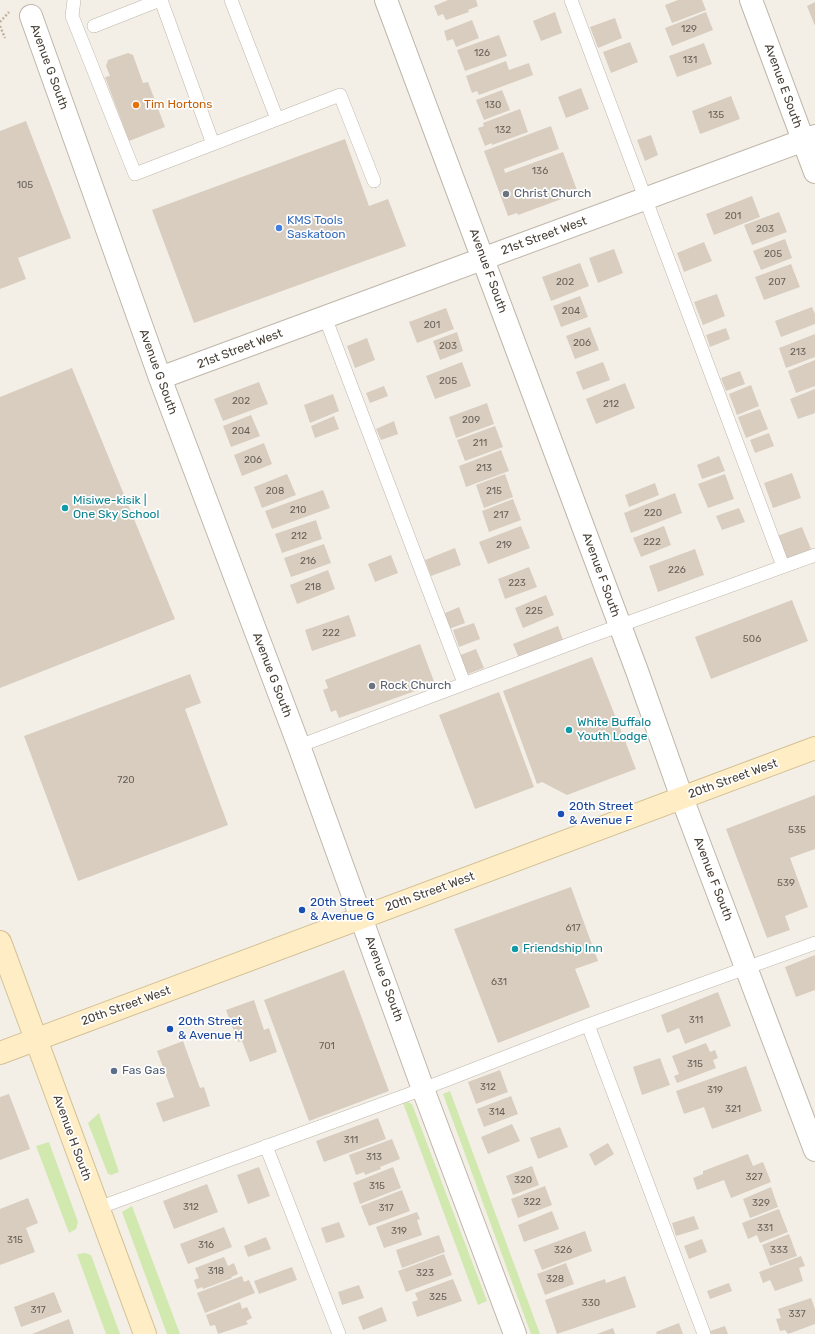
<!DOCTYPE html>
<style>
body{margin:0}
canvas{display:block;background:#f3efe7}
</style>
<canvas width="815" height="1334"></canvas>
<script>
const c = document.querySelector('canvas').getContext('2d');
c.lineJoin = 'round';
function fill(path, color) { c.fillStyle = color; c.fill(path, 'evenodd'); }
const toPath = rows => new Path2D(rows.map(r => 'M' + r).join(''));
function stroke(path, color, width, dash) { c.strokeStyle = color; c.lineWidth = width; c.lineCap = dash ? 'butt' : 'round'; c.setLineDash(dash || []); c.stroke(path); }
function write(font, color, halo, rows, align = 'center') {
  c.font = font + ' Rubik,sans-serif'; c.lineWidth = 3.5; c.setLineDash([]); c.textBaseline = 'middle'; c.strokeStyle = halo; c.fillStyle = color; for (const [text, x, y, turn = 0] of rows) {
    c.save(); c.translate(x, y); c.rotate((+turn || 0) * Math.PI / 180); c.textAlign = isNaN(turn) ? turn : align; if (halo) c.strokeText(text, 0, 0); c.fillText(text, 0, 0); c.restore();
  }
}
const green = toPath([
 [450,1091,540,1334,531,1334,443,1094],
 [408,1102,412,1104,487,1301,478,1305,403,1103],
 [99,1113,119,1172,111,1175,108,1174,88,1123],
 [49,1142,78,1222,76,1229,69,1233,36,1146],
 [132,1206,180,1334,167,1334,122,1212],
 [85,1253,91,1255,120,1334,106,1334,77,1254]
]);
const building = toPath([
 [448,0,476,0,478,6,468,10,469,12,446,20,443,14,438,16,434,6],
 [678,0,702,0,706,10,672,23,665,5],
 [815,2,815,26,807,6],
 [555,12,562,33,541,41,533,21],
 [706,12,713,30,672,46,665,28],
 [615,18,622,38,598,48,590,27],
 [472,20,479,38,456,47,453,39,447,41,444,31],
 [499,35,507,56,465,71,457,50],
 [630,42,638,62,611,73,603,52],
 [704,43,712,64,677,77,669,56],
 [128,53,133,55,143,83,148,82,165,127,129,141,105,77,110,76,106,66,108,60],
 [506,61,509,70,529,63,533,75,479,95,477,91,472,93,466,76],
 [581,88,589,109,566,118,558,97],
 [502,90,510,110,484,120,476,100],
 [731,96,740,119,700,134,692,111],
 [520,109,528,132,492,145,492,143,485,146,478,128,484,126,483,123],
 [26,121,71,238,18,258,26,279,0,289,0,131],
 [551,126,559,149,504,169,505,173,563,152,578,193,518,215,517,213,508,216,484,151],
 [651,135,658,155,645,161,637,140],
 [345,139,369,206,388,199,406,246,194,323,152,210],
 [752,196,760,217,714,235,706,214],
 [779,212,787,232,752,245,744,225],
 [785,239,792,258,761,270,753,251],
 [704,242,712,261,684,272,677,253],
 [614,249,623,273,598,283,589,258],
 [580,263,589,286,551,301,542,277],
 [791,264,800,287,764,300,755,277],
 [717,294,725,316,703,325,694,302],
 [580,296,588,317,561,327,553,306],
 [812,307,815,314,815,324,781,337,775,321],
 [446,308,454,329,417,343,409,322],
 [590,327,599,350,575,359,566,336],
 [726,328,730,339,710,347,706,335],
 [457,332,463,351,440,360,433,341],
 [815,334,815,357,786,368,779,348],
 [367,338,375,360,355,368,347,346],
 [815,360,815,386,796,393,788,371],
 [462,362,471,386,435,399,426,376],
 [603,362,610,380,583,390,576,372],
 [72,368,175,619,0,688,0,397],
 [740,371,745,384,726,391,721,378],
 [259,382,268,404,223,421,214,399],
 [625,383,635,408,596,424,586,399],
 [751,385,759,406,737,415,729,394],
 [384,386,388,396,370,403,366,393],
 [815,389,815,413,798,419,790,399],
 [333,394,339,411,310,423,304,405],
 [487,403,494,424,456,438,449,417],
 [760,409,768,429,746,438,738,417],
 [251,415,260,436,231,447,223,426],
 [334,416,339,429,315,438,311,426],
 [394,421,398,434,381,440,376,429],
 [495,426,503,447,465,461,457,440],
 [769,433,774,446,755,453,750,440],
 [264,443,272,464,242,476,234,455],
 [501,450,509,471,466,487,459,466],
 [719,456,725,471,702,479,697,465],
 [792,473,801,498,773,508,764,483],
 [287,474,296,495,262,508,254,487],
 [505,474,513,497,484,508,476,485],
 [725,474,734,499,708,508,698,484],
 [655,483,659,495,629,507,625,495],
 [323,490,330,508,272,529,265,511],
 [675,493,682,513,631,533,624,513],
 [513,499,521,520,489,532,482,511],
 [739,508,745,522,722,530,716,516],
 [316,520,322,539,282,553,275,534],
 [521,526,530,548,488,564,479,542],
 [664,526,671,545,641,557,633,538],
 [802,527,811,549,786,559,777,536],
 [324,544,331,563,291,577,284,558],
 [455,548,461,565,431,576,425,560],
 [695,549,704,575,658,592,649,566],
 [391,555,398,573,375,582,368,564],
 [529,567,537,587,505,599,498,579],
 [328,570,335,589,297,604,290,585],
 [546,595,554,615,523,628,515,608],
 [792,600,808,641,711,679,695,637],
 [459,607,465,623,449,629,443,614],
 [349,615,356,636,312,651,305,630],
 [474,623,480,639,459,647,453,630],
 [558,626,563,640,519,658,513,644],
 [420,644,435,684,339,718,336,710,331,712,323,690,328,688,325,680],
 [476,649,484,668,465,675,458,656],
 [592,657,636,769,567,795,542,782,537,784,503,691],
 [190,674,201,703,185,709,228,825,78,881,24,736],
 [499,692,534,787,475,809,439,715],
 [815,795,815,849,790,858,808,907,785,916,790,930,767,938,726,829],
 [571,887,598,961,575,969,590,1007,498,1043,454,929],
 [815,955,815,990,796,997,785,967],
 [344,970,389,1091,309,1121,264,1000],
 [718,992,731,1026,685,1044,679,1028,667,1033,661,1015],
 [254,1000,264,1030,269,1028,277,1052,250,1062,242,1041,238,1042,226,1010],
 [183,1041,200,1088,204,1087,210,1106,163,1122,156,1103,174,1097,157,1051],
 [706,1043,710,1052,715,1050,718,1058,713,1060,716,1068,677,1083,674,1076,679,1074,672,1056],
 [660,1058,670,1085,642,1095,633,1067],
 [746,1066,762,1111,712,1129,704,1107,684,1114,676,1091],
 [500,1070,508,1092,476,1104,468,1082],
 [9,1094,30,1149,0,1160,0,1097],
 [511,1096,518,1114,484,1127,477,1109],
 [378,1118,386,1139,324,1162,316,1141],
 [512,1124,520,1141,488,1154,481,1137],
 [560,1127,568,1147,538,1159,530,1138],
 [392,1139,400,1159,380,1167,381,1169,365,1175,364,1172,356,1175,349,1155],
 [608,1143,614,1154,595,1166,589,1154],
 [748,1154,753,1166,763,1162,771,1182,731,1198,724,1180,697,1190,693,1178,703,1174,703,1171],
 [532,1166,539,1185,513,1195,506,1176],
 [259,1167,270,1196,248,1204,237,1175],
 [393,1167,401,1188,360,1204,353,1183],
 [207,1184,218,1212,174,1229,163,1201],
 [545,1186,552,1205,518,1218,511,1199],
 [771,1187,778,1207,750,1218,743,1199],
 [402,1190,410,1211,369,1226,361,1206],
 [28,1198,38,1223,26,1228,35,1252,0,1265,0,1209],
 [779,1209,788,1232,760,1243,757,1235,748,1239,742,1223],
 [552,1211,559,1229,524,1242,518,1225],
 [417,1212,420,1219,417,1220,422,1235,384,1248,376,1227],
 [694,1216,699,1229,676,1236,672,1223],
 [339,1222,345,1237,326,1243,321,1228],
 [224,1227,232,1247,188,1264,180,1244],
 [585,1231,592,1251,542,1270,534,1250],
 [789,1234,797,1256,770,1266,762,1245],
 [439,1235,445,1252,402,1268,396,1250],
 [266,1237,271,1249,248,1257,244,1246],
 [702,1239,707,1252,689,1259,684,1246],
 [444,1254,452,1275,406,1292,398,1271],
 [801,1256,805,1266,799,1268,803,1281,775,1291,770,1280,763,1283,759,1272],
 [224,1257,228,1266,234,1263,238,1274,231,1277,232,1278,203,1289,202,1287,197,1289,194,1280,199,1278,195,1268],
 [566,1263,574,1284,545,1295,537,1274],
 [292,1267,297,1280,259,1294,254,1281],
 [242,1276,244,1282,249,1280,255,1293,205,1313,197,1293],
 [625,1276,636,1307,557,1334,545,1300,605,1279,606,1283],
 [453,1279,462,1301,417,1317,412,1302,418,1300,415,1293],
 [729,1283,732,1291,710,1299,707,1291],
 [359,1285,364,1298,342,1305,338,1292],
 [54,1292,62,1312,21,1327,14,1307],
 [811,1298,815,1309,815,1324,788,1334,785,1330,780,1331,776,1319,781,1318,778,1309],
 [240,1302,242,1309,247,1307,252,1318,246,1321,248,1324,218,1334,215,1325,210,1326,206,1315],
 [382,1307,387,1321,363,1330,358,1317],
 [69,1319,74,1334,32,1334],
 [679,1323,683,1334,657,1334,656,1332],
 [725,1326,728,1334,711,1334,710,1331],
 [613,1328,615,1334,597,1334]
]);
const path = toPath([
 [0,22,9,12],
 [0,26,5,38]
]);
const lane = toPath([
 [74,0,72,16,135,174,340,95,374,181],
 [161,0,213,144],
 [231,0,277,119],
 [571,0,783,566],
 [94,26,160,0],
 [325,317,464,683],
 [299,746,591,636,815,555],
 [588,1025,704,1334],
 [266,1146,339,1334],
 [98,1208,423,1089,588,1025,815,943]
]);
const street = toPath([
 [386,0,637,671,682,798,815,1150],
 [751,0,815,172],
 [31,16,160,378,299,746,423,1089,515,1334],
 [160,378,815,136]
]);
const secondary = toPath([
 [0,942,145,1334],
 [0,1053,815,748]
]);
const markers = [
 [136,105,4,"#e8710a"],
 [506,194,4,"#6b7280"],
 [279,228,4,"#3f7fe0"],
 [65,508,4,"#0f9aa8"],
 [372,686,4,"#6b7280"],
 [569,730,4,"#0f9aa8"],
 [561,814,4,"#1a4fb4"],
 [302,910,4,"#1a4fb4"],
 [515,949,4,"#0f9aa8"],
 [170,1029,4,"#1a4fb4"],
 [114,1071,4,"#5c6f8a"]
];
const numberNames = [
 ["129",689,29],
 ["126",482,53],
 ["131",690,60],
 ["130",493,105],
 ["135",716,115],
 ["132",503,130],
 ["136",540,171],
 ["105",25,185],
 ["201",733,216],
 ["203",765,229],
 ["205",773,254],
 ["202",565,282],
 ["207",777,282],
 ["204",571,311],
 ["201",432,325],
 ["206",582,343],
 ["203",448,346],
 ["213",798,352],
 ["205",448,381],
 ["202",241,401],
 ["212",611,404],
 ["209",471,420],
 ["204",241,431],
 ["211",480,443],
 ["206",253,460],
 ["213",484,468],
 ["208",275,491],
 ["215",494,491],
 ["210",298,510],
 ["220",653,513],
 ["217",501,515],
 ["212",299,536],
 ["222",652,542],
 ["219",504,545],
 ["216",308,561],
 ["226",677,570],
 ["223",517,583],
 ["218",313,587],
 ["225",534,611],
 ["222",331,633],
 ["506",752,639],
 ["720",126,780],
 ["535",797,830],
 ["539",786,883],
 ["617",573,928],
 ["631",499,982],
 ["311",696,1020],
 ["701",327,1046],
 ["315",695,1064],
 ["312",488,1087],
 ["319",715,1090],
 ["321",733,1109],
 ["314",497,1112],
 ["311",351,1140],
 ["313",374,1157],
 ["327",754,1177],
 ["320",523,1180],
 ["315",377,1186],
 ["322",532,1202],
 ["329",761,1203],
 ["312",191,1207],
 ["317",386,1208],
 ["331",765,1228],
 ["319",399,1231],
 ["315",15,1240],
 ["316",206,1245],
 ["326",563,1250],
 ["333",779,1250],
 ["318",216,1271],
 ["323",425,1273],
 ["328",555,1279],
 ["325",438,1297],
 ["330",591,1303],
 ["317",38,1310],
 ["337",797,1314]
];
const streetNames = [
 ["Avenue G South",49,67,70],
 ["Avenue E South",783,86,70],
 ["21st Street West",544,236,-20],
 ["Avenue F South",488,271,70],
 ["21st Street West",240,349,-21],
 ["Avenue G South",158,372,70],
 ["Avenue F South",601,575,70],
 ["Avenue G South",272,675,69],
 ["20th Street West",733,779,-20],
 ["Avenue F South",713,879,69],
 ["20th Street West",430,892,-20],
 ["Avenue G South",384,979,70],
 ["20th Street West",126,1006,-20],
 ["Avenue H South",72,1138,70]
];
const foodNames = [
 ["Tim Hortons",144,105]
];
const worshipNames = [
 ["Christ Church",514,194],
 ["Rock Church",380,686]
];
const shopNames = [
 ["KMS Tools",287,221],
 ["Saskatoon",287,235]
];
const cultureNames = [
 ["Misiwe-kisik |",73,501],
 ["One Sky School",73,515],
 ["White Buffalo",577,723],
 ["Youth Lodge",577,737],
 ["Friendship Inn",523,949]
];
const transitNames = [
 ["20th Street",569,807],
 ["& Avenue F",569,821],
 ["20th Street",310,903],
 ["& Avenue G",310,917],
 ["20th Street",178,1022],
 ["& Avenue H",178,1036]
];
const serviceNames = [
 ["Fas Gas",122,1071]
];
fill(green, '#d1e8af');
fill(building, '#d8cdbf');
stroke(lane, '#bfb6a9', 14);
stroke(street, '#bfb6a9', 24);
stroke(secondary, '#d4c196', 24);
stroke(path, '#c1b19a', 2.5, [2, 2]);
stroke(lane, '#fff', 13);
stroke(street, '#fff', 22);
stroke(secondary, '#ffeec5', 22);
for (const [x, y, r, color] of markers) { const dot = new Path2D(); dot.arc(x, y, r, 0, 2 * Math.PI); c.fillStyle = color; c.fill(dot); stroke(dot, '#fff', 1.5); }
write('10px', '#6a6258', null, numberNames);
write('12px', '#463f36', '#fff', streetNames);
write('12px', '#c56008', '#fff', foodNames, 'left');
write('12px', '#5b616d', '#fff', worshipNames, 'left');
write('12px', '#366cbe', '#fff', shopNames, 'left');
write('12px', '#0d838f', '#fff', cultureNames, 'left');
write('12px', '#164399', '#fff', transitNames, 'left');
write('12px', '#4e5e75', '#fff', serviceNames, 'left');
</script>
